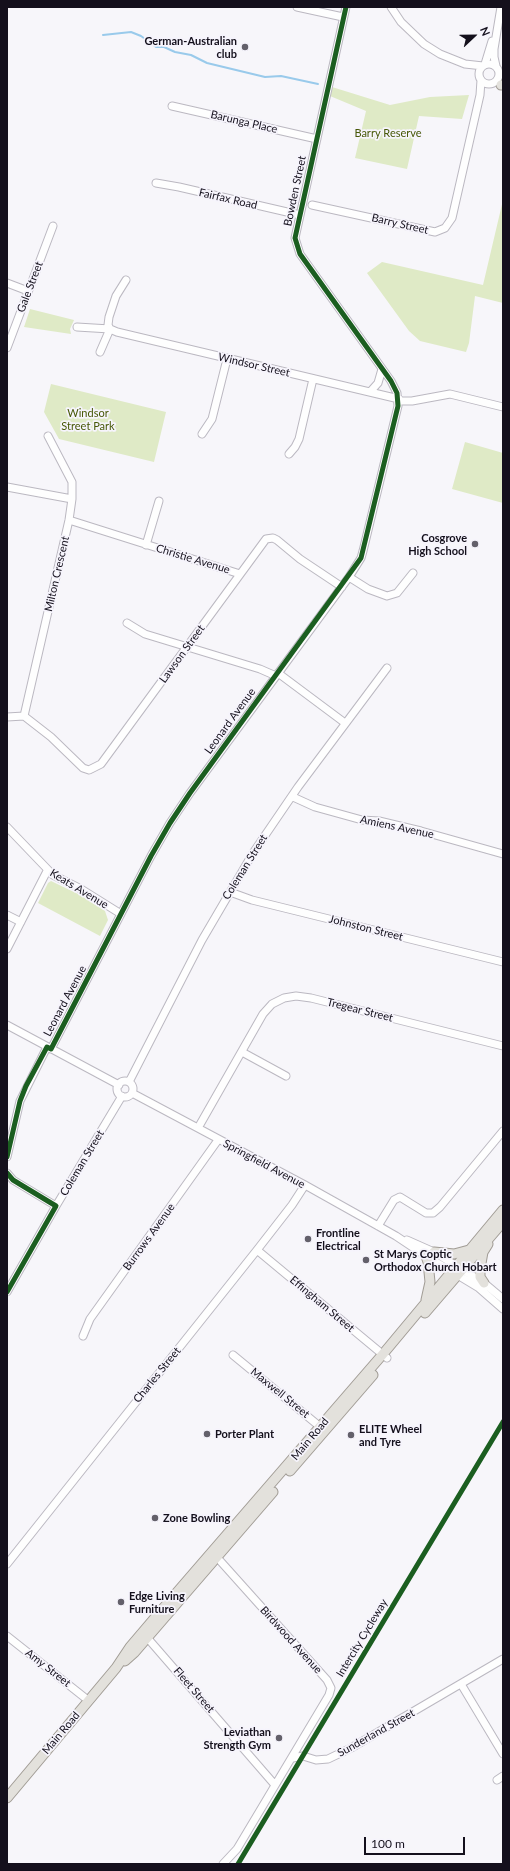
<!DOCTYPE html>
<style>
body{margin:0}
#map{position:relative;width:510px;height:1871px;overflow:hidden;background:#f7f6fa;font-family:Lato,sans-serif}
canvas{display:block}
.frame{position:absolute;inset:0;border:8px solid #14101c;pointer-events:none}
.north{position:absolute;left:454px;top:16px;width:40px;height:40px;-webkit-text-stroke:3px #f6f4fc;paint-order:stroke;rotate:68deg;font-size:11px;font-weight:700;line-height:16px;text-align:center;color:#14101c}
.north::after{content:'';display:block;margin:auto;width:14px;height:18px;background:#14101c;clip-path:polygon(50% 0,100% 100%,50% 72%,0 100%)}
.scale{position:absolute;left:364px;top:1837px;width:101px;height:18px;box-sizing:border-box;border:2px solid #14101c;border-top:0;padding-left:5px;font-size:12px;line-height:14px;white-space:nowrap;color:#14101c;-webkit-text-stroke:3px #f6f4fc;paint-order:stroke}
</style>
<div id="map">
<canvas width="510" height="1871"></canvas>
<div class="frame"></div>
<div class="north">N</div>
<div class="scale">100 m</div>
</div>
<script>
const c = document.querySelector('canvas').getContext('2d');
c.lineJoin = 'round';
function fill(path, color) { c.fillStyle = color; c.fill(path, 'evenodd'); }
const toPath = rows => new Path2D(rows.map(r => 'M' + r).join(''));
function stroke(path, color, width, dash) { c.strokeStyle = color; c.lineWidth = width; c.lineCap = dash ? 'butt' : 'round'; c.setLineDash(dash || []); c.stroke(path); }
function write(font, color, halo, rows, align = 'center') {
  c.font = font + ' Lato,sans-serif'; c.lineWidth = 3.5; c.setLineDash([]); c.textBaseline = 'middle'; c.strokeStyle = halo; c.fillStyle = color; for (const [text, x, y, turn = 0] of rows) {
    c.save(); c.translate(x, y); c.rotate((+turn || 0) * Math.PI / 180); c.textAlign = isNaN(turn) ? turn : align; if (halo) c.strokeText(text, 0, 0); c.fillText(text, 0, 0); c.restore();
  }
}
const green = toPath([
 [332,87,390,105,430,97,469,95,462,119,419,116,407,169,355,158,366,111,330,96],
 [503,200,503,303,475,296,469,343,466,352,420,341,409,331,367,273,382,262,483,285],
 [30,309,74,320,70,329,71,334,24,327],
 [51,384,166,412,154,462,59,439,44,412],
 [465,442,503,453,503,503,452,489],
 [51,881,80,895,105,911,108,920,100,936,38,903,48,883]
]);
const stream = toPath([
 [103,35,131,32,141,36,156,47,164,47,175,52,191,55,207,63,265,77,281,76,318,84]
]);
const minor = toPath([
 [297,7,343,17],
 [391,7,401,22,424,44,440,54,465,64,483,66],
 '479 74a10 10 0 1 1 20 0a10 10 0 1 1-20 0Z',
 [485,64,492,41],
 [496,66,494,57,494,49,501,7],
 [172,106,317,139],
 [156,183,179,187,300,215],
 [312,205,435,232,445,228,452,218,480,95,481,80],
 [7,283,28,291],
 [77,327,110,329,117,332,399,399],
 [110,329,108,325,109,317,116,296,126,280],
 [7,348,53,226],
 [100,352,110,329],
 [370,392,378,383,382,369],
 [399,401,412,401,450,394,503,407],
 [202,434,212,419,227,359],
 [48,436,72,482,72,499,69,520,24,716,51,737,83,768,89,770,101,764,266,539,273,538,277,540,300,559,342,587],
 [289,454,295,447,299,439,313,379],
 [7,487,72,499],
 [69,520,240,574],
 [146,545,159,501],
 [349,577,368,589,387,596,397,593,413,573],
 [127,623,145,634,260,669,276,676],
 [278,673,345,723],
 [7,717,24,716],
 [293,797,315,807,362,820,379,821,421,831,503,854],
 [7,827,53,875,81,889,121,914],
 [230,892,252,900,503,962],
 [7,915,21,922],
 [7,949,47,871],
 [7,1025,119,1085],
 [51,1049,151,856,170,823,190,793,349,577,361,558,363,551,398,406,397,393,391,381,300,254,295,238,346,7],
 [242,1052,286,1076],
 '117 1089a8 8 0 1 1 16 0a8 8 0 1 1-16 0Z',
 [129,1082,202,940,253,853,298,787,387,668],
 [132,1093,305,1185,396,1236,426,1256,479,1288,503,1309],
 [198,1128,263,1014,272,1004,284,998,296,996,311,998,503,1046],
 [7,1157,20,1101,47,1047],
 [7,1173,13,1180,56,1206],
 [378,1226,394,1200,400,1197,426,1213,433,1213,440,1207,503,1131],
 [407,1240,434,1252,463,1270,484,1283,503,1299],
 [257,1250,387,1358],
 [7,1292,56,1206,122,1096],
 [83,1336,90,1319,218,1140],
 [233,1355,324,1430],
 [214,1554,327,1680,331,1688,329,1695,237,1849,223,1864],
 [7,1564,257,1250,292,1205,305,1185],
 [144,1634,275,1785],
 [7,1636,89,1701],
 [461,1684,503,1754],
 [293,1758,303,1756,316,1760,328,1759,351,1748,503,1659],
 [497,1780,503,1776]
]);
const major = toPath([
 [501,85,503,85],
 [434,1252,454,1254,469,1250],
 [426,1256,428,1262,430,1282,426,1300],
 [484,1283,480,1277,480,1269,483,1252,488,1244],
 [425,1313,503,1222],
 [290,1471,373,1375],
 [125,1661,134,1653,273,1492],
 [7,1798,116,1668,130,1647,153,1620,383,1354,503,1210]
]);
const cycleway = toPath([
 [7,1157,20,1101,26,1086,47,1047,51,1049,151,856,170,823,190,793,361,558,398,406,397,393,391,381,300,254,295,238,346,7],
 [7,1173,13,1180,56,1206,7,1292],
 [238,1864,503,1422]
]);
const markers = [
 [245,47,4,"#63606a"],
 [475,544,4,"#63606a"],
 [308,1239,4,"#63606a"],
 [366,1260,4,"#63606a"],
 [207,1434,4,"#63606a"],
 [351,1435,4,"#63606a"],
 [155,1518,4,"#63606a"],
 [121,1602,4,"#63606a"],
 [279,1738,4,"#63606a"]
];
const poiNames = [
 ["German-Australian",237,41,"right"],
 ["club",237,54,"right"],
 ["Cosgrove",467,538,"right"],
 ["High School",467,551,"right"],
 ["Frontline",316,1233],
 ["Electrical",316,1246],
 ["St Marys Coptic",374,1254],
 ["Orthodox Church Hobart",374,1267],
 ["ELITE Wheel",359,1429],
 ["and Tyre",359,1442],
 ["Porter Plant",215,1434],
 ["Zone Bowling",163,1518],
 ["Edge Living",129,1596],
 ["Furniture",129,1609],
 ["Leviathan",271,1732,"right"],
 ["Strength Gym",271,1745,"right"]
];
const streetNames = [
 ["Barunga Place",244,122,13],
 ["Bowden Street",295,191,-78],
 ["Fairfax Road",228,199,13],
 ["Barry Street",400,224,13],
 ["Gale Street",30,287,-69],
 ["Windsor Street",254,365,13],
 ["Christie Avenue",193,559,17],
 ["Milton Crescent",57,574,-77],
 ["Lawson Street",182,654,-54],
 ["Leonard Avenue",230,721,-54],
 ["Amiens Avenue",397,827,12],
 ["Coleman Street",245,867,-58],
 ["Keats Avenue",79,889,31],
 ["Johnston Street",366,928,14],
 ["Leonard Avenue",65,1001,-62],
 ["Tregear Street",360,1010,14],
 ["Coleman Street",82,1163,-59],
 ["Springfield Avenue",264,1164,28],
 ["Burrows Avenue",149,1237,-54],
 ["Effingham Street",322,1304,40],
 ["Charles Street",157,1375,-51],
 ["Maxwell Street",280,1393,39],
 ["Main Road",310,1439,-50],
 ["Intercity Cycleway",362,1638,-59],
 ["Birdwood Avenue",291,1640,48],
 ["Amy Street",48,1668,38],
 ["Fleet Street",194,1690,49],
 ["Main Road",61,1733,-50],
 ["Sunderland Street",376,1733,-29]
];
const parkNames = [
 ["Barry Reserve",388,133],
 ["Windsor",88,413],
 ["Street Park",88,426]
];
fill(green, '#dfeac6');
stroke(stream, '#99caeb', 2);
stroke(minor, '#bbb8c1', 9);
stroke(major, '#a19c95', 11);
stroke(minor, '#fefefe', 7);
stroke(major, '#e3e1dc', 9);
stroke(cycleway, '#1b5e20', 5);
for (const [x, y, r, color] of markers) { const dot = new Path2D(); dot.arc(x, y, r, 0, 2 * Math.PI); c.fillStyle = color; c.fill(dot); stroke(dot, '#f6f4fc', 1.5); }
write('bold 11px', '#14101c', '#f6f4fc', poiNames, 'left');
write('11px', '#14101c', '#f6f4fc', streetNames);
write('11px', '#475807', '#f6f4fc', parkNames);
</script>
